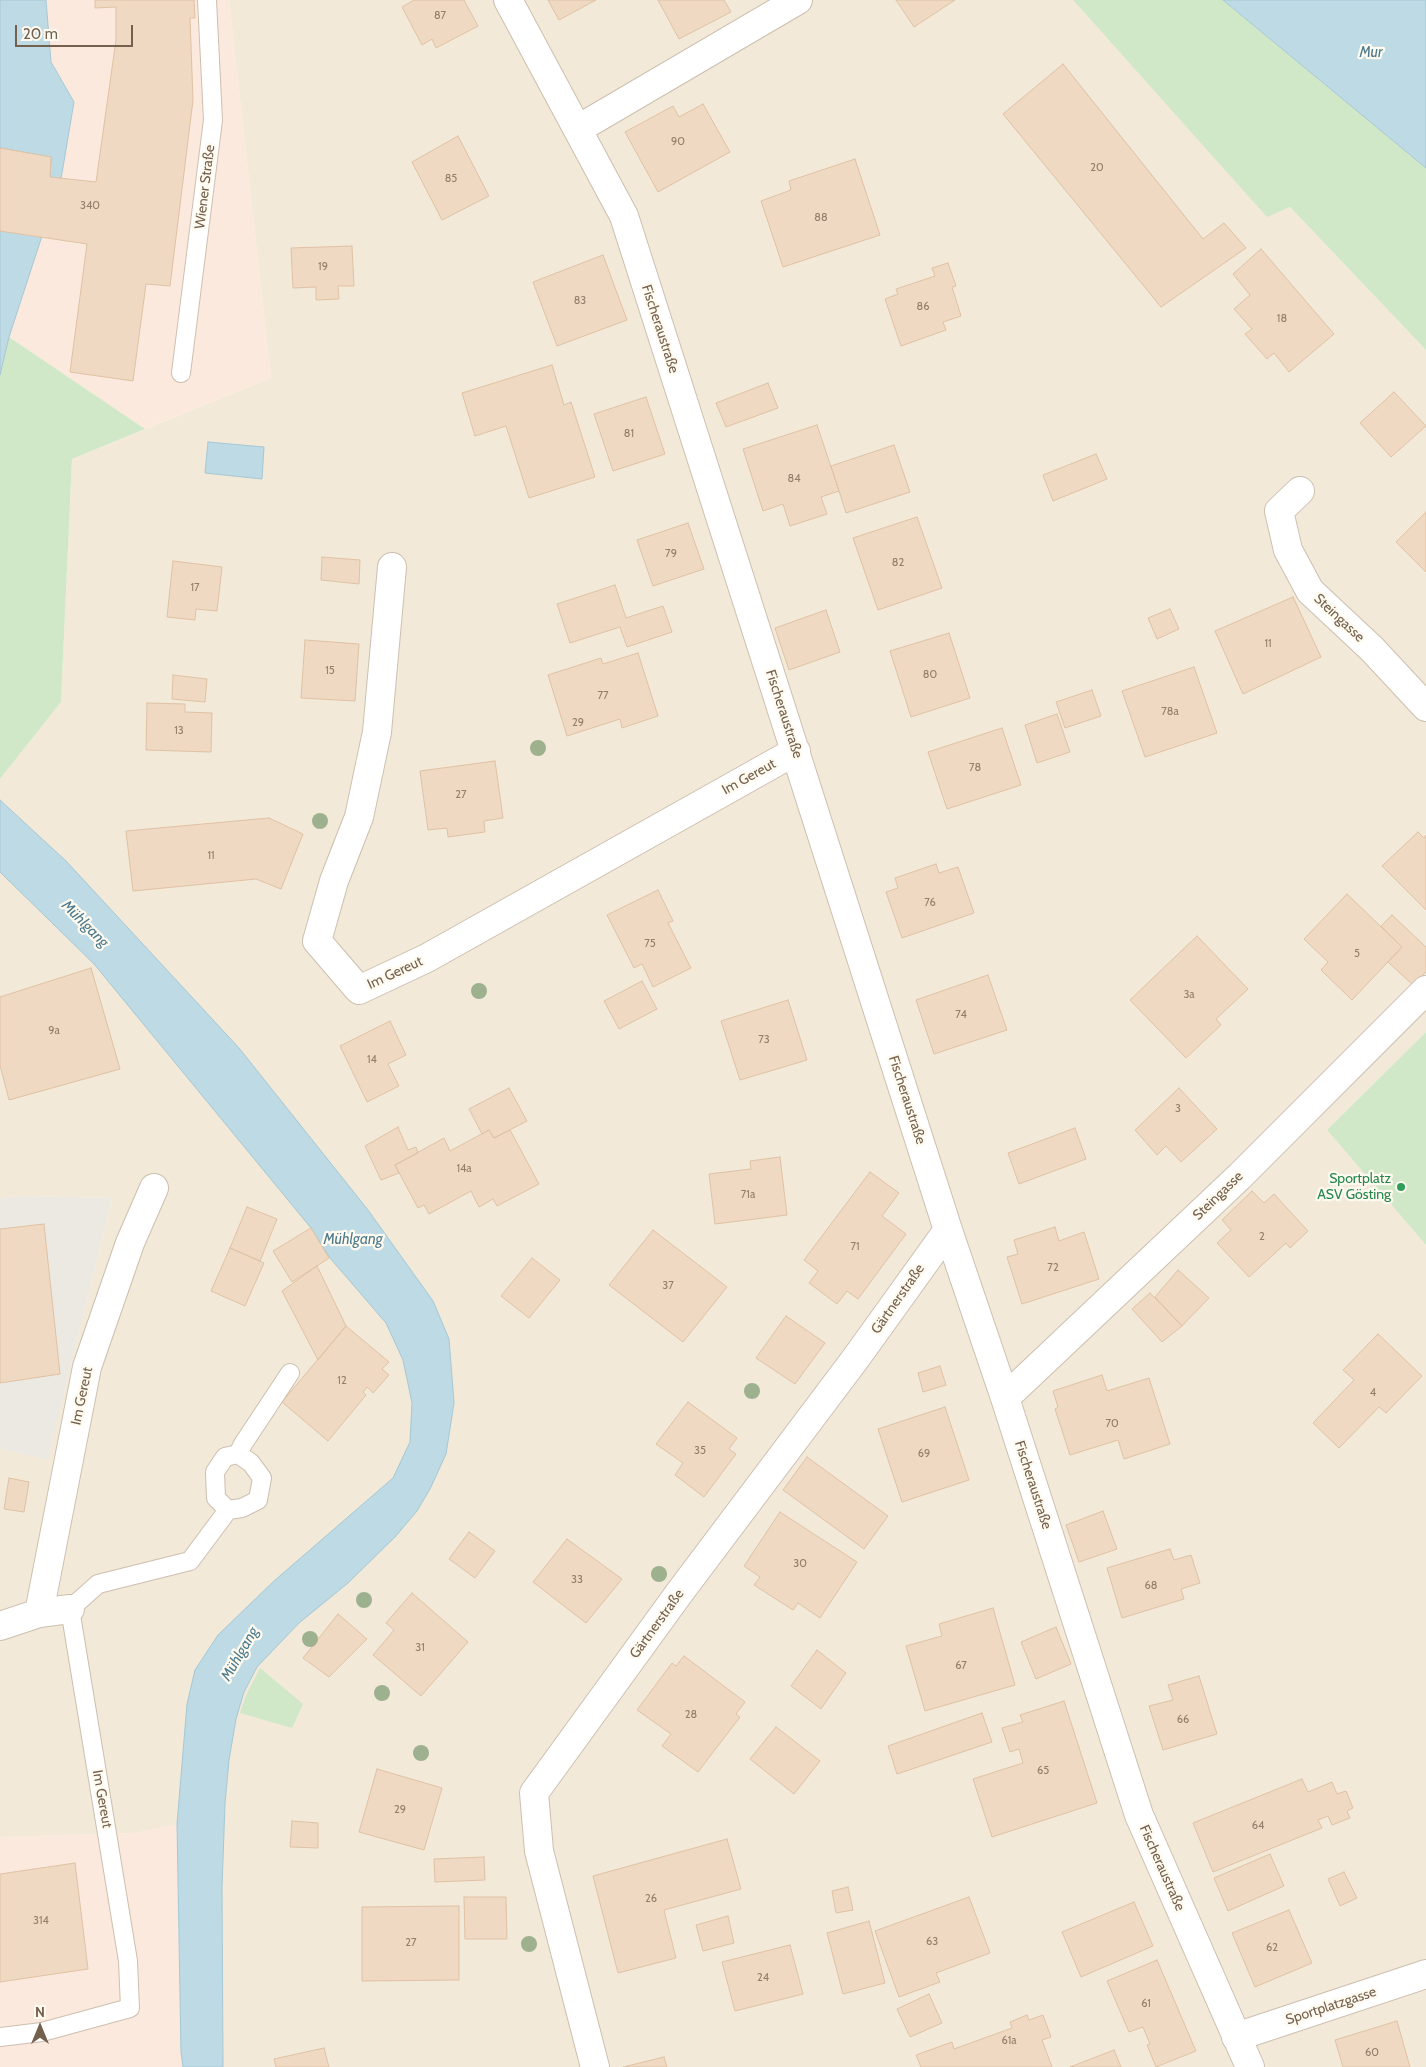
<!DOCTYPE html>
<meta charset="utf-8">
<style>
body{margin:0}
#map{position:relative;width:1426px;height:2067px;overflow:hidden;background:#fbf6e9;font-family:Cabin,sans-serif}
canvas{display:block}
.north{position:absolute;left:15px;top:2002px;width:50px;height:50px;-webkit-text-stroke:4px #fefaef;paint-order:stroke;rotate:0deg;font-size:14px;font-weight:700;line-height:20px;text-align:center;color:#74604e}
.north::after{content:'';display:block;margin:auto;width:18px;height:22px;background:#74604e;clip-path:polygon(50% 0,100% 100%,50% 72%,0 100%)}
.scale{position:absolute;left:15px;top:25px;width:118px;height:22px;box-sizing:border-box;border:2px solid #74604e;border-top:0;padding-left:6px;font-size:15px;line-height:18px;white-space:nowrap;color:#74604e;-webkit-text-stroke:4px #fefaef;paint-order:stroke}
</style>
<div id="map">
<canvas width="1426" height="2067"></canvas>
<div class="north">N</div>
<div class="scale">20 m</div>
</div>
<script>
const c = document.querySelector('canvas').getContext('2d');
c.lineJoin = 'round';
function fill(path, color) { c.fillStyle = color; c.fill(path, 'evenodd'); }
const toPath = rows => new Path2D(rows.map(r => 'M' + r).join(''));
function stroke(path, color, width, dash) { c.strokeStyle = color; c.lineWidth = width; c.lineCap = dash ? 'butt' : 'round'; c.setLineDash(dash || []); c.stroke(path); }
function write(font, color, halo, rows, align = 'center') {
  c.font = font + ' Cabin,sans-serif'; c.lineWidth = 4.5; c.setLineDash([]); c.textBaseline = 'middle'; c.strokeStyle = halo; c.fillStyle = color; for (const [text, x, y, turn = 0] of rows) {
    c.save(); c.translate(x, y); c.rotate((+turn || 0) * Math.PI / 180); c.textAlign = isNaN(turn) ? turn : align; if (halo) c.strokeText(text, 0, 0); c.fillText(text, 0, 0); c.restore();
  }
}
const residential = toPath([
 [229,0,1073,0,1267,216,1290,207,1426,350,1426,1032,1327,1130,1426,1245,1426,2067,183,2067,177,1825,134,1833,0,1837,0,1449,48,1458,112,1198,22,1196,0,1199,0,779,61,702,72,459,271,378]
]);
const commercial = toPath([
 [46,0,229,0,271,378,145,429,9,337,0,306,0,109,74,102,51,62],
 [177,1824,181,2052,183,2067,0,2067,0,1837,134,1833]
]);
const industrial = toPath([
 [22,1196,112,1198,48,1459,0,1449,0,1199]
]);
const green = toPath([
 [1073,0,1223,0,1426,168,1426,350,1290,207,1267,217],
 [9,337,145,429,72,459,61,702,0,779,0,375],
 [1426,1032,1426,1245,1327,1130],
 [260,1668,303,1704,292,1728,240,1713,247,1693]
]);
const water = toPath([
 [0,0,46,0,51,62,74,102,61,179,50,177,51,157,0,148,0,0],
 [1223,0,1426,0,1426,168,1223,0],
 [0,231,42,236,9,337,0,375,0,231],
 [208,442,264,447,262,479,205,473,208,442],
 [0,800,66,861,239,1048,368,1210,433,1301,449,1339,454,1403,446,1454,430,1489,417,1511,395,1537,348,1583,299,1623,257,1667,244,1692,236,1719,229,1760,225,1803,222,1887,223,2067,183,2067,181,2052,177,1824,187,1704,195,1670,218,1635,274,1581,393,1478,410,1442,412,1403,403,1360,386,1323,330,1258,311,1228,94,964,0,872,0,800]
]);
const building = toPath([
 [95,0,194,0,195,18,190,18,193,100,170,286,146,284,133,381,70,372,87,244,0,231,0,148,51,157,50,177,96,182,116,40,116,7,95,8,95,0],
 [414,0,464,0,478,26,436,48,432,39,422,45,402,7,414,0],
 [548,0,596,0,559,20,548,0],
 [658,0,724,0,731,12,679,39,658,0],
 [896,0,955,0,914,27,896,0],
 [1063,64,1203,239,1224,223,1246,248,1161,307,1003,114,1063,64],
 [703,104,730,152,658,192,625,132,673,106,679,117,703,104],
 [458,136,489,196,442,220,412,162,458,136],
 [855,159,880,235,783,267,761,201,791,190,789,181,855,159],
 [352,246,354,286,338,286,339,299,316,300,316,287,293,288,291,248,352,246],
 [1261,249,1334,334,1289,372,1274,353,1267,359,1245,334,1252,329,1234,309,1250,295,1233,274,1261,249],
 [603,255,627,320,557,346,533,282,603,255],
 [948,263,956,286,952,287,961,316,943,322,946,330,901,346,885,299,898,294,896,289,935,276,932,268,948,263],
 [552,365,564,405,571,402,595,477,529,498,506,426,475,436,462,393,552,365],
 [768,383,778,408,726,427,716,403,768,383],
 [1394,392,1426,426,1391,457,1360,423,1394,392],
 [646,397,665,454,613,471,594,414,646,397],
 [817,425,839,491,821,497,827,514,790,526,783,504,763,511,743,449,817,425],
 [894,445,910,492,846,513,831,466,894,445],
 [1096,454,1107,479,1053,501,1043,475,1096,454],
 [1426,512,1426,572,1396,542,1426,512],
 [917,517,942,588,878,610,853,538,917,517],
 [688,523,704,569,653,586,637,540,688,523],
 [322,557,360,560,359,584,321,580,322,557],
 [173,561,222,567,217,611,196,609,195,620,167,617,173,561],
 [615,585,626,618,663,606,672,632,627,647,620,627,570,643,557,604,615,585],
 [1293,597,1321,657,1243,694,1215,631,1293,597],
 [1170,609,1179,629,1157,639,1148,618,1170,609],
 [826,610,840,652,789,670,775,628,826,610],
 [949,633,970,698,911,717,890,651,949,633],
 [305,640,359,644,355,701,301,698,305,640],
 [638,653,658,716,622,728,620,719,567,736,548,675,601,658,603,664,638,653],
 [1194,667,1217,733,1145,757,1122,691,1194,667],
 [173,675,207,679,205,702,172,699,173,675],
 [1092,690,1101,716,1065,728,1056,702,1092,690],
 [147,703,185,704,185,712,212,713,211,752,146,750,147,703],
 [1057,714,1070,752,1037,763,1025,725,1057,714],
 [1002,728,1021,785,947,809,928,752,1002,728],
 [495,761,503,818,484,821,485,832,448,837,447,828,428,830,420,771,495,761],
 [269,818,303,834,281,889,256,879,133,891,126,831,269,818],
 [1418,832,1424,838,1426,835,1426,910,1382,866,1418,832],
 [936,864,939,873,958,867,974,913,902,938,886,892,898,888,895,878,936,864],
 [658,890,673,921,668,923,691,968,653,987,642,964,634,968,607,915,658,890],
 [1347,894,1402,947,1352,1000,1321,970,1328,962,1304,939,1347,894],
 [1392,915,1426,947,1426,972,1413,985,1388,962,1402,947,1381,926,1392,915],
 [1197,936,1248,989,1216,1019,1221,1025,1186,1058,1130,1000,1197,936],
 [91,968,120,1069,9,1100,0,1065,0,997,91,968],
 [988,975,1007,1030,934,1054,916,1000,988,975],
 [642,981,657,1009,619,1029,604,1001,642,981],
 [788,1000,807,1060,740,1080,721,1021,788,1000],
 [390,1021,406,1055,388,1064,399,1086,367,1102,340,1046,390,1021],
 [509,1088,527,1121,494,1138,489,1130,482,1134,469,1109,509,1088],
 [1179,1088,1217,1129,1181,1162,1166,1146,1157,1155,1135,1130,1179,1088],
 [398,1127,408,1150,416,1147,418,1153,395,1165,399,1173,381,1180,365,1146,398,1127],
 [1075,1128,1086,1159,1019,1184,1008,1153,1075,1128],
 [489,1130,494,1138,510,1130,539,1184,497,1206,493,1199,479,1207,471,1191,429,1214,424,1205,418,1208,395,1165,444,1138,450,1151,489,1130],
 [780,1157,787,1215,715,1224,709,1174,751,1169,750,1161,780,1157],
 [870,1172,899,1193,882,1216,906,1234,858,1299,847,1291,837,1304,809,1283,818,1271,804,1260,870,1172],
 [1252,1191,1264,1203,1274,1194,1308,1231,1290,1248,1286,1243,1249,1277,1217,1243,1231,1230,1222,1220,1252,1191],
 [247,1207,277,1219,260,1261,230,1248,247,1207],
 [44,1224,60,1374,0,1383,0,1229,44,1224],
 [1055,1227,1059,1241,1084,1232,1099,1279,1022,1304,1007,1257,1018,1254,1014,1240,1055,1227],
 [311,1228,329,1258,292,1282,273,1251,311,1228],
 [653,1230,727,1287,683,1342,609,1285,653,1230],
 [230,1248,264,1263,245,1306,211,1291,230,1248],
 [532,1258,560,1280,529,1318,501,1296,532,1258],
 [317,1266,346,1326,318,1360,282,1291,317,1266],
 [1178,1270,1209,1298,1182,1326,1155,1297,1178,1270],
 [1150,1293,1182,1326,1162,1342,1132,1309,1150,1293],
 [786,1316,825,1343,795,1384,756,1358,786,1316],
 [346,1326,389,1362,382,1369,389,1375,373,1393,367,1387,363,1392,366,1395,328,1441,282,1402,346,1326],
 [1378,1334,1422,1376,1386,1413,1379,1407,1339,1448,1313,1423,1354,1380,1343,1370,1378,1334],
 [940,1366,946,1385,923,1392,918,1373,940,1366],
 [1102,1375,1107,1391,1149,1378,1170,1444,1124,1459,1118,1440,1070,1455,1055,1409,1058,1407,1053,1391,1102,1375],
 [688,1402,737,1438,729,1449,736,1454,704,1497,675,1475,683,1463,656,1444,688,1402],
 [945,1407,969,1480,902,1502,878,1429,945,1407],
 [807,1457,888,1516,864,1549,783,1490,807,1457],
 [9,1478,29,1482,24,1512,4,1509,9,1478],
 [1103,1511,1117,1549,1079,1562,1066,1525,1103,1511],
 [780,1512,857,1562,820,1618,798,1603,793,1610,754,1585,760,1577,744,1566,780,1512],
 [469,1532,495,1551,475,1578,449,1559,469,1532],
 [567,1539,622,1579,586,1623,533,1582,567,1539],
 [1170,1549,1174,1560,1191,1555,1200,1583,1181,1589,1184,1599,1122,1618,1107,1568,1170,1549],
 [412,1593,468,1642,421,1696,373,1655,394,1630,386,1623,412,1593],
 [993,1608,1015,1685,925,1711,906,1646,942,1636,939,1624,993,1608],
 [338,1614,367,1639,329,1677,303,1658,338,1614],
 [1056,1627,1071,1664,1036,1679,1021,1642,1056,1627],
 [817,1650,846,1673,821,1709,791,1686,817,1650],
 [684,1656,745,1702,736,1714,740,1717,698,1772,662,1746,671,1734,637,1710,672,1663,676,1666,684,1656],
 [1199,1676,1217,1734,1163,1750,1149,1706,1173,1700,1168,1685,1199,1676],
 [1064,1701,1097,1803,992,1837,973,1779,1023,1763,1019,1749,1010,1752,1002,1728,1023,1722,1020,1715,1064,1701],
 [982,1713,992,1742,897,1774,888,1746,982,1713],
 [776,1727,820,1761,794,1794,750,1759,776,1727],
 [377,1769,442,1788,424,1850,359,1832,377,1769],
 [1302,1779,1308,1792,1332,1782,1337,1794,1346,1791,1353,1808,1347,1811,1350,1818,1332,1825,1328,1816,1318,1820,1322,1828,1213,1872,1193,1823,1302,1779],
 [292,1821,318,1823,318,1848,290,1847,292,1821],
 [727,1839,741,1889,664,1910,676,1958,618,1973,593,1876,727,1839],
 [1270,1854,1284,1886,1228,1911,1214,1878,1270,1854],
 [484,1857,485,1880,435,1882,434,1859,484,1857],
 [75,1863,88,1969,0,1982,0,1874,75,1863],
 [1344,1872,1357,1898,1340,1906,1328,1879,1344,1872],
 [848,1887,853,1910,836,1913,832,1891,848,1887],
 [464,1897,506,1897,507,1939,465,1939,464,1897],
 [969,1897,990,1953,936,1973,940,1982,899,1997,875,1931,969,1897],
 [1134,1902,1153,1946,1081,1977,1062,1932,1134,1902],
 [459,1906,459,1980,362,1981,362,1907,459,1906],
 [1289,1910,1312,1963,1255,1987,1232,1933,1289,1910],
 [728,1916,734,1943,703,1951,696,1925,728,1916],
 [869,1921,885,1983,843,1994,827,1933,869,1921],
 [790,1945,803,1994,735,2011,722,1962,790,1945],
 [1157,1960,1196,2051,1156,2067,1147,2045,1150,2044,1143,2027,1129,2032,1107,1981,1157,1960],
 [929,1994,942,2023,910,2037,897,2009,929,1994],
 [1027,2015,1029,2020,1043,2015,1051,2037,1042,2040,1052,2067,921,2067,916,2055,952,2042,954,2049,1012,2028,1010,2022,1027,2015],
 [1397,2021,1410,2067,1343,2067,1335,2040,1397,2021],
 [324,2048,329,2067,276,2067,274,2059,324,2048],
 [1114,2050,1121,2067,1070,2067,1114,2050],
 [664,2057,667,2067,623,2067,664,2057]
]);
const lane = toPath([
 [181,373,213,120,207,0],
 [228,1510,242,1508,258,1500,262,1478,251,1463,238,1454],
 [0,2037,42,2032,130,2008,128,1961,70,1609,98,1584,190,1561,228,1510,216,1498,215,1472,225,1457,238,1454,243,1444,290,1373]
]);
const street = toPath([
 [508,0,624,216,948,1230,1005,1398,1139,1815,1250,2067],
 [578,129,798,0],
 [1300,491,1279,511,1288,550,1310,591,1372,649,1426,707],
 [392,567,377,732,359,817,334,881,317,941,359,990,427,958,796,751],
 [1005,1398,1240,1176,1426,990],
 [39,1613,70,1609],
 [0,1626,39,1613,87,1367,130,1243,154,1188],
 [1236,2037,1426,1974],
 [595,2067,539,1851,534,1793,680,1592,856,1358,948,1230]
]);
const trees = [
 [538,748],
 [320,821],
 [479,991],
 [752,1391],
 [659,1574],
 [364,1600],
 [310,1639],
 [382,1693],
 [421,1753],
 [529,1944]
];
const markers = [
 [1401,1187,5,"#2e9e5b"]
];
const numberNames = [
 ["87",440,16],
 ["90",678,142],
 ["20",1097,168],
 ["85",451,179],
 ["340",90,206],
 ["88",821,218],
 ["19",323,267],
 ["83",580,301],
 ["86",923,307],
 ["18",1282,319],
 ["81",629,434],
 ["84",794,479],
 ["79",671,554],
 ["82",898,563],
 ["17",195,588],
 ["11",1268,644],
 ["15",330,671],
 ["80",930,675],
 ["77",603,696],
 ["78a",1170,712],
 ["29",578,723],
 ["13",179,731],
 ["78",975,768],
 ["27",461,795],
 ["11",211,856],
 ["76",930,903],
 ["75",650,944],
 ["5",1357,954],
 ["3a",1189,995],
 ["74",961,1015],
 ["9a",54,1031],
 ["73",764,1040],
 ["14",372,1060],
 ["3",1178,1109],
 ["14a",464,1169],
 ["71a",748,1195],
 ["2",1262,1237],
 ["71",855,1247],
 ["72",1053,1268],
 ["37",668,1286],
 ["12",342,1381],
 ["4",1373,1393],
 ["70",1112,1424],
 ["35",700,1451],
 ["69",924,1454],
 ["30",800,1564],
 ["33",577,1580],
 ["68",1151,1586],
 ["31",420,1648],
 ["67",961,1666],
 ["28",691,1715],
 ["66",1183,1720],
 ["65",1043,1771],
 ["29",400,1810],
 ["64",1258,1826],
 ["26",651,1899],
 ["314",41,1921],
 ["63",932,1942],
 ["27",411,1943],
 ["62",1272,1948],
 ["24",763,1978],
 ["61",1146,2004],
 ["61a",1009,2041],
 ["60",1372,2053]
];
const streetNames = [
 ["Wiener Straße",205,187,-83],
 ["Fischeraustraße",660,329,72],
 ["Steingasse",1339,618,43],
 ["Fischeraustraße",784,714,72],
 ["Im Gereut",749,777,-29],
 ["Im Gereut",395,973,-25],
 ["Fischeraustraße",907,1100,72],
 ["Steingasse",1218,1196,-44],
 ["Gärtnerstraße",898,1299,-55],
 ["Im Gereut",82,1396,-78],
 ["Fischeraustraße",1033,1485,72],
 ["Gärtnerstraße",657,1624,-54],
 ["Im Gereut",102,1799,80],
 ["Fischeraustraße",1162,1868,66],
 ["Sportplatzgasse",1331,2006,-18]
];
const leisureNames = [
 ["Sportplatz",1391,1179],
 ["ASV Gösting",1391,1195]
];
const waterNames = [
 ["Mur",1371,53],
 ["Mühlgang",85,924,45],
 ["Mühlgang",353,1240],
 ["Mühlgang",240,1654,-60]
];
fill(residential, '#f2e9d8');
fill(commercial, '#fbe9dd');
fill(industrial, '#ece8e2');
fill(green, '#d1e8c8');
fill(water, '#bedae4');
stroke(water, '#a5c8d5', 1);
fill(building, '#efd9c2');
stroke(building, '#e0c2a4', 1);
stroke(lane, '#cdbfaf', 20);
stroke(street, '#cdbfaf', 30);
stroke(lane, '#fff', 18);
stroke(street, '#fff', 28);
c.fillStyle = '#9db18f';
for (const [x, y] of trees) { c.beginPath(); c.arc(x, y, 8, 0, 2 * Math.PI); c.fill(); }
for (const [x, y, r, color] of markers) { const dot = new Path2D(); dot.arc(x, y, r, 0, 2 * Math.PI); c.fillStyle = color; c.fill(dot); stroke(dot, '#fefaef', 2); }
write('11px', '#937e6b', null, numberNames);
write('14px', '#74604e', '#fefaef', streetNames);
write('14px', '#27864d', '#fefaef', leisureNames, 'right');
write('italic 15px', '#4c7a8c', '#fefaef', waterNames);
</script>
